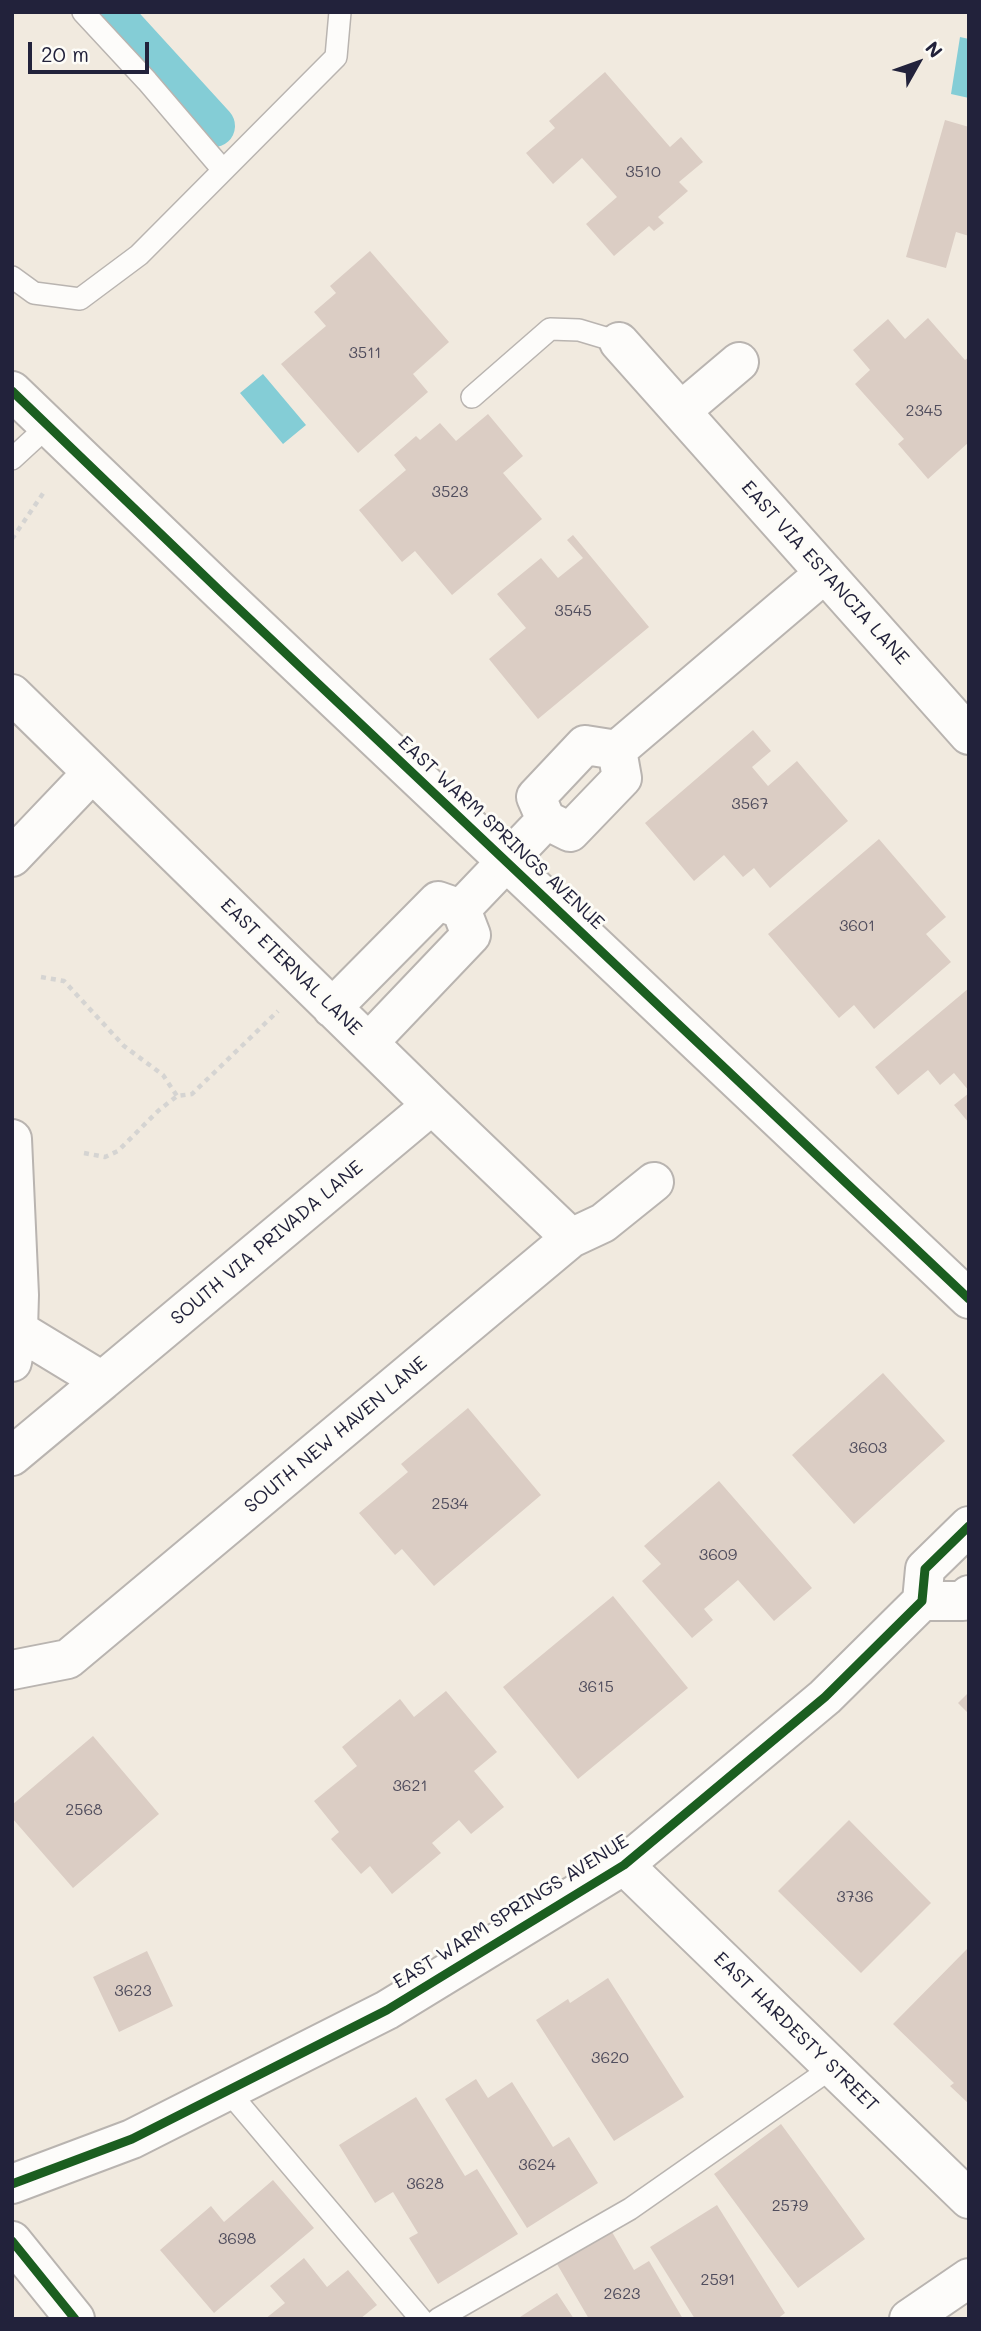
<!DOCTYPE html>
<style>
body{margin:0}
#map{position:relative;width:981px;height:2331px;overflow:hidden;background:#f1eadf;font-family:Mali,sans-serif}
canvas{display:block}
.frame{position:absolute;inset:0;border:14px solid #22223b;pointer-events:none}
.north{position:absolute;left:883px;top:28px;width:70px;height:70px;-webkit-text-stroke:5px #fdfcf7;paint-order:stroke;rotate:50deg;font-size:19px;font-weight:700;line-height:28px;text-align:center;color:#22223b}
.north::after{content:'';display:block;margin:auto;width:24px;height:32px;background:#22223b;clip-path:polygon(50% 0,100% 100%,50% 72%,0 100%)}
.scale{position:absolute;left:28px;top:42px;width:121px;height:32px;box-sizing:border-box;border:4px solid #22223b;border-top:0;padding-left:9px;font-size:21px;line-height:24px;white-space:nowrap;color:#22223b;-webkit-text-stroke:5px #fdfcf7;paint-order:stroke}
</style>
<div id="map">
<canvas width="981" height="2331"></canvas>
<div class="frame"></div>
<div class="north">N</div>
<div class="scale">20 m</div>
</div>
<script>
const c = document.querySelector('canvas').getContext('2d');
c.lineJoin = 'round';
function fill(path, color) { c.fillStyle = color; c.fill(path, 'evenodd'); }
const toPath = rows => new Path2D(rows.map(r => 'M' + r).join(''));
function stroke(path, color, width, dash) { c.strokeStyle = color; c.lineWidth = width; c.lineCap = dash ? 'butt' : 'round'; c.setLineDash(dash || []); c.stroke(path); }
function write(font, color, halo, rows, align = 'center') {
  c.font = font + ' Mali,sans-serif'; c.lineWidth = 6; c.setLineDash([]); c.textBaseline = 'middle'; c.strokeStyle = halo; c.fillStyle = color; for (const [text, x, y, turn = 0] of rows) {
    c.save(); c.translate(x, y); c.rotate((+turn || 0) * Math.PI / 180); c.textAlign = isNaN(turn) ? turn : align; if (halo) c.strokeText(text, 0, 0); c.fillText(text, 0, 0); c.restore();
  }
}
const water = toPath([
 [960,37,969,39,969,98,951,94],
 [263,374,306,425,283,444,240,393]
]);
const canal = toPath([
 [110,12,214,126]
]);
const building = toPath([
 [605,72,670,147,681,137,703,162,679,182,688,191,658,217,664,223,654,231,649,226,614,256,586,224,617,197,582,158,553,184,526,153,555,128,549,121],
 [945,120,969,127,969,236,956,232,946,268,906,257],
 [370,251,449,342,413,374,428,392,358,453,281,364,326,326,314,312,336,293,330,286],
 [928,318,965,360,969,357,969,442,928,479,898,444,904,439,855,384,870,370,853,350,888,319,905,339],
 [488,414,523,456,503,473,542,519,452,595,415,551,402,562,359,510,406,470,394,455,416,436,420,440,440,423,456,441],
 [573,535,649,627,538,719,489,659,526,628,497,594,541,558,558,578,583,558,567,540],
 [753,730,771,751,752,767,768,786,797,761,848,821,770,888,754,868,743,877,724,855,694,881,645,823],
 [879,839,946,917,926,934,951,962,874,1029,854,1005,839,1018,768,934],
 [969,988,969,1091,954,1073,940,1085,928,1070,898,1095,875,1067],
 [969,1093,969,1123,954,1105],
 [883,1373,945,1441,854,1524,792,1455],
 [468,1408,541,1495,434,1586,402,1549,395,1555,359,1513,408,1472,401,1464],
 [719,1481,812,1588,774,1621,738,1580,704,1609,713,1620,692,1638,642,1581,661,1564,644,1546],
 [613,1596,688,1688,578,1779,503,1687],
 [446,1691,497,1752,474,1771,504,1807,471,1834,459,1820,432,1843,441,1853,392,1894,370,1866,361,1874,331,1839,339,1832,314,1801,357,1766,342,1747,400,1699,414,1717],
 [969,1692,969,1714,958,1703],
 [93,1736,159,1814,73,1888,12,1818,12,1805],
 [849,1820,931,1903,861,1973,778,1891],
 [969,1947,969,2104,950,2086,954,2083,893,2024],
 [147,1951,173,2006,119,2032,93,1977],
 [608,1978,684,2097,614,2141,536,2020,568,1999,570,2003],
 [476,2079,488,2098,512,2082,553,2147,569,2137,598,2183,527,2228,445,2099],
 [416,2097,465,2176,477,2169,518,2234,438,2284,409,2238,418,2233,393,2192,375,2203,339,2145],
 [781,2124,865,2239,798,2288,714,2174],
 [273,2180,314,2228,214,2313,160,2250,211,2206,224,2222],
 [717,2205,785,2313,777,2319,695,2319,650,2247],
 [612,2232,634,2270,649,2261,683,2319,589,2319,557,2264],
 [304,2258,327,2287,348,2270,377,2305,360,2319,265,2319,285,2303,270,2286],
 [557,2293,574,2319,517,2319]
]);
const path = toPath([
 [12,539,44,492],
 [41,977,64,981,124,1046,163,1075,177,1096],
 [84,1153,105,1157,118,1151,158,1111,177,1096,192,1094,278,1011]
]);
const service = toPath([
 [83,12,147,81,223,170],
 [12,277,34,293,80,299,139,255,336,57,340,12],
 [472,397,550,329,579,330,619,342],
 [12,459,49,425],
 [228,2091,421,2319],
 [438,2319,630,2209,833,2067]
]);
const minor = toPath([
 [619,342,969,735],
 [681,411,739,362],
 [12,694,432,1105,571,1238],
 [585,745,617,750,622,778,570,832,546,820,536,797,585,745],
 [617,750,825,573],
 [12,857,92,773],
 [461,909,546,820],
 [332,1008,438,901,461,909,471,935,369,1042],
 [12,1139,19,1295,18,1330,12,1362],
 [102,1381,432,1105],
 [12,1456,102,1381,18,1330],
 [12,1670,68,1659,571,1238,603,1223,654,1182],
 [624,1865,969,2199],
 [12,2241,75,2319],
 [909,2319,969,2278]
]);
const tertiary = toPath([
 [12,391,221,592,969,1299],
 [922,1601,963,1601,969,1595],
 [12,2184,132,2139,387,2010,624,1865,825,1697,922,1601,925,1569,969,1526]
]);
const cycleway = toPath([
 [12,391,221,592,969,1299],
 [12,2184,132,2139,387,2010,624,1865,825,1697,922,1601,925,1569,969,1526],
 [12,2241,75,2319]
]);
const numberNames = [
 ["3510",643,172],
 ["3511",365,353],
 ["2345",924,411],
 ["3523",450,492],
 ["3545",573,611],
 ["3567",750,804],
 ["3601",857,926],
 ["3603",868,1448],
 ["2534",450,1504],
 ["3609",718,1555],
 ["3615",596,1687],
 ["3621",410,1786],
 ["2568",84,1810],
 ["3736",855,1897],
 ["3623",133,1991],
 ["3620",610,2058],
 ["3624",537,2165],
 ["3628",425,2184],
 ["2579",790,2206],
 ["3698",237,2239],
 ["2591",718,2280],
 ["2623",622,2294]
];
const streetNames = [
 ["EAST VIA ESTANCIA LANE",825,573,48],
 ["EAST WARM SPRINGS AVENUE",501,833,43],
 ["EAST ETERNAL LANE",291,967,44],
 ["SOUTH VIA PRIVADA LANE",267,1243,-40],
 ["SOUTH NEW HAVEN LANE",336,1435,-40],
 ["EAST WARM SPRINGS AVENUE",511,1912,-32],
 ["EAST HARDESTY STREET",796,2032,44]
];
fill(water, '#84cdd6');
stroke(canal, '#84cdd6', 42);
fill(building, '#dbcdc4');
stroke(service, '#b9b4b0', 24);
stroke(minor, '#b9b4b0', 42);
stroke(tertiary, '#b9b4b0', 42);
stroke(path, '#d5d4d2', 4.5, [5, 5]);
stroke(service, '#fdfcfa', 21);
stroke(minor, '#fdfcfa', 38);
stroke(tertiary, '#fdfcfa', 38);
stroke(cycleway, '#1b5e20', 9);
write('16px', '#504d5d', null, numberNames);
write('19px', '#22223b', '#fdfcf7', streetNames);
</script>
